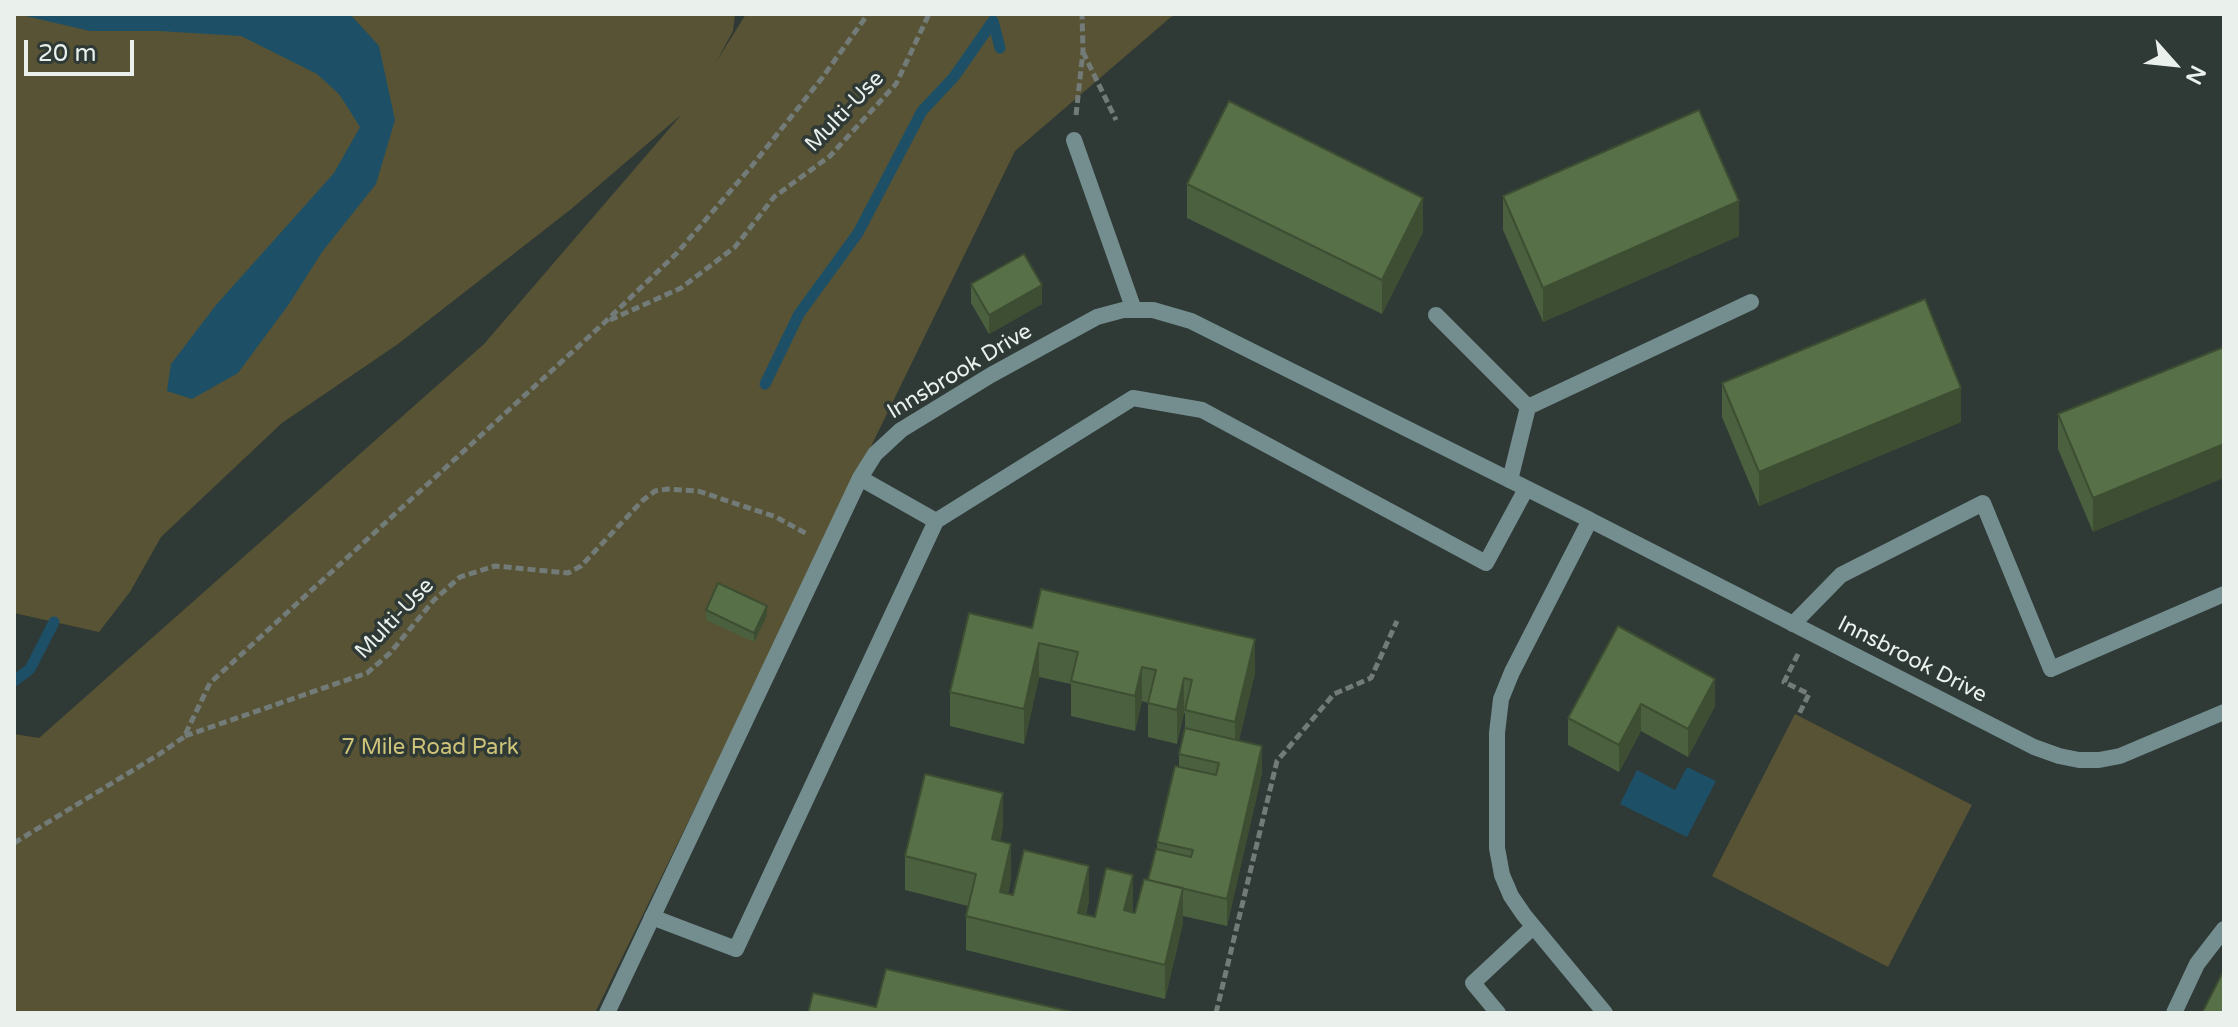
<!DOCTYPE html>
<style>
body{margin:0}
#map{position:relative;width:2238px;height:1027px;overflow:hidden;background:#2f3935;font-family:"Varela Round",sans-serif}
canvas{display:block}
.frame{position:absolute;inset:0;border:16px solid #eaf1ed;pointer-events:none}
.north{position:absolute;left:2134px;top:24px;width:80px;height:80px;-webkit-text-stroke:6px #2f3935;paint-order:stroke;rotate:117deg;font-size:22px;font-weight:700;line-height:32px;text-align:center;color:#eaf1ed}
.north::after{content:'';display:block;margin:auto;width:28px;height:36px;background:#eaf1ed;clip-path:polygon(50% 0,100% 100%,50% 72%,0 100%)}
.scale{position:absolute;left:24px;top:40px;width:110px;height:36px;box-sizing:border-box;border:4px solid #eaf1ed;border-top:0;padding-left:10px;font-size:24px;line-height:28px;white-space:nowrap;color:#eaf1ed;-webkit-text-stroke:6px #2f3935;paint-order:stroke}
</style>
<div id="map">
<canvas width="2238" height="1027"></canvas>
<div class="frame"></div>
<div class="north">N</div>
<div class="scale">20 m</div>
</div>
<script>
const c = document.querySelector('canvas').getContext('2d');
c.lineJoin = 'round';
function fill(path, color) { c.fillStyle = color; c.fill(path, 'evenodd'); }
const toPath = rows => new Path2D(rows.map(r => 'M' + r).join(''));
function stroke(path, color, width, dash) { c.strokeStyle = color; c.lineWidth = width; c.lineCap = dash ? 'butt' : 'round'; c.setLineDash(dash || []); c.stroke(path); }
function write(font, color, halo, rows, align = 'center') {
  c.font = font + ' "Varela Round",sans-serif'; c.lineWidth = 7; c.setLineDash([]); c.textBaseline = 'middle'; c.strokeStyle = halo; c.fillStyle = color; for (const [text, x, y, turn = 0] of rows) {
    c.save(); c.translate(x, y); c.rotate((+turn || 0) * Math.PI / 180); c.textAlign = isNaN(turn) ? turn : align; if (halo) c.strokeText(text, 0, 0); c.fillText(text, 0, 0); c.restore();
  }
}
const green = toPath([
 [14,14,735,14,733,31,716,62,746,14,1178,14,1171,17,1015,151,595,1013,14,1013,14,734,39,738,484,344,681,115,570,210,398,344,282,423,161,537,130,592,99,632,14,613],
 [1795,714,1972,805,1888,967,1712,876]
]);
const water = toPath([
 [17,14,350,14,379,46,395,120,376,184,322,252,289,304,238,373,192,399,167,391,171,364,216,305,334,173,360,127,339,94,317,74,241,36,159,31,90,31],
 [1687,767,1716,781,1687,837,1620,804,1637,770,1675,790]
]);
const stream = toPath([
 [993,21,1000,48],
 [765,384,799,314,858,233,922,111,954,77,993,21],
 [14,681,30,669,54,622]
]);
const path = toPath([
 [1083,52,1116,120],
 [1076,115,1083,51,1082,14],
 [610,320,681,288,735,247,774,197,830,156,896,84,929,14],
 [1798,654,1784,682,1809,694,1798,716],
 [185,736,367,673,390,653,434,600,460,577,495,566,568,573,581,566,642,501,655,491,667,489,698,491,776,517,807,534],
 [14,843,158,755,184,737,210,683,605,322,677,253,751,167,822,78,868,14],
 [1216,1013,1277,761,1334,694,1371,678,1397,621]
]);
const lane = toPath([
 [1074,140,1134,310],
 [1436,315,1528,407,1510,480],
 [1528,407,1751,302],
 [936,521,1133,398,1202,410,1486,563,1526,489],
 [1793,624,1841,575,1983,503,2051,669,2224,594],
 [652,917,736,949,936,521,860,478],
 [1498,1013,1473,983,1533,927],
 [2174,1013,2197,964,2224,929]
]);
const street = toPath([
 [1590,520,2034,747,2059,756,2079,760,2099,760,2120,756,2224,712],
 [607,1013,860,478,875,454,901,430,991,375,1097,317,1123,310,1153,310,1191,321,1590,520,1512,672,1501,699,1497,733,1497,848,1502,875,1511,896,1524,915,1605,1013]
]);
const wall = toPath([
 [1187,184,1423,232,1382,314,1187,218],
 [1503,196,1739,236,1543,322,1503,230],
 [971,284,1042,304,989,334,971,303],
 [2224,347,2093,532,2058,449,2058,414],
 [1722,383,1961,422,1759,506,1722,417],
 [706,610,767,616,754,642,706,620],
 [1618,626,1715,706,1688,757,1641,731,1619,772,1568,745,1568,718],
 [1032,628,1255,673,1239,740,1262,773,1227,926,1183,916,1183,923,1165,999,966,950,966,916,968,906,905,890,905,856,1003,827,1000,841,1011,879,1008,894,1013,895,1089,900,1086,915,1095,917,1133,909,1133,912,1135,913,1148,880,1157,849,1157,842,1179,767,1179,754,1185,728,1185,713,1184,713,1177,744,1148,737,1148,703,1142,701,1135,731,1071,716,1071,684,1039,677,1024,744,950,726,950,692]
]);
const shadedWall = toPath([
 [1423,198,1423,232,1382,314,1382,280],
 [1739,201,1739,236,1543,322,1543,288],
 [1042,285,1042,304,989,334,989,315],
 [1961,388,1961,422,1759,506,1759,472],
 [2224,444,2224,478,2093,532,2093,498],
 [767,606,767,616,754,642,754,633],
 [1255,639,1255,673,1235,756,1235,722],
 [1039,643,1039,677,1024,744,1024,709],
 [1142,667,1142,701,1135,731,1135,696],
 [1184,678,1184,713,1177,744,1177,710],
 [1715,679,1715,706,1688,757,1688,729],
 [1641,704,1641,731,1619,772,1619,745],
 [1262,746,1262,773,1227,926,1227,899],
 [1003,793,1003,827,992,874,992,839],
 [1011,844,1011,879,1000,926,1000,892],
 [1089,866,1089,900,1079,944,1078,913],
 [1133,875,1133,909,1124,944,1124,910],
 [1183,888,1183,923,1165,999,1165,965]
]);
const building = toPath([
 [1229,101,1423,198,1382,280,1187,184,1229,101],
 [1699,110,1739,201,1543,288,1503,196,1699,110],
 [1024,254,1042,285,989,315,971,284,1024,254],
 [1925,299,1961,388,1759,472,1722,383,1925,299],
 [2224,347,2224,444,2093,498,2058,414,2224,347],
 [718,583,767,606,754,633,706,610,718,583],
 [1041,589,1255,639,1235,722,1185,710,1192,680,1184,678,1177,710,1148,703,1156,670,1142,667,1135,696,1071,681,1078,652,1039,643,1024,709,950,692,969,613,1032,628,1041,589],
 [1618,626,1715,679,1688,729,1641,704,1619,745,1568,718,1618,626],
 [1185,728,1262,746,1227,899,1148,880,1156,849,1191,857,1193,850,1157,842,1175,766,1216,775,1219,763,1179,754,1185,728],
 [925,774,1003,793,992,839,1011,844,1000,892,1013,895,1024,850,1089,866,1078,913,1095,917,1106,868,1133,875,1124,910,1135,913,1144,879,1183,888,1165,965,966,916,976,874,905,856,925,774],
 [886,969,1077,1013,808,1013,813,993,876,1007,886,969],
 [2224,970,2224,1013,2202,1013,2224,970]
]);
const streetNames = [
 ["Multi-Use",845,112,-46],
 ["Innsbrook Drive",960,372,-31],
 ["Multi-Use",395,619,-46],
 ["Innsbrook Drive",1912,660,27]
];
const parkNames = [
 ["7 Mile Road Park",430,748]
];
fill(green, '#575334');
fill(water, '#1d5067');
stroke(stream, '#1d5067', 11);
stroke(path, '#727b77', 5, [8, 4]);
stroke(lane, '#748e8f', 16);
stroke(street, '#748e8f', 16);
fill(wall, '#4b603e');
fill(shadedWall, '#3d4e32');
fill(building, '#577048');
stroke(building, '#3d4e32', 2);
write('22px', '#eaf1ed', '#2f3935', streetNames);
write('22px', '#cec479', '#2f3935', parkNames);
</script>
